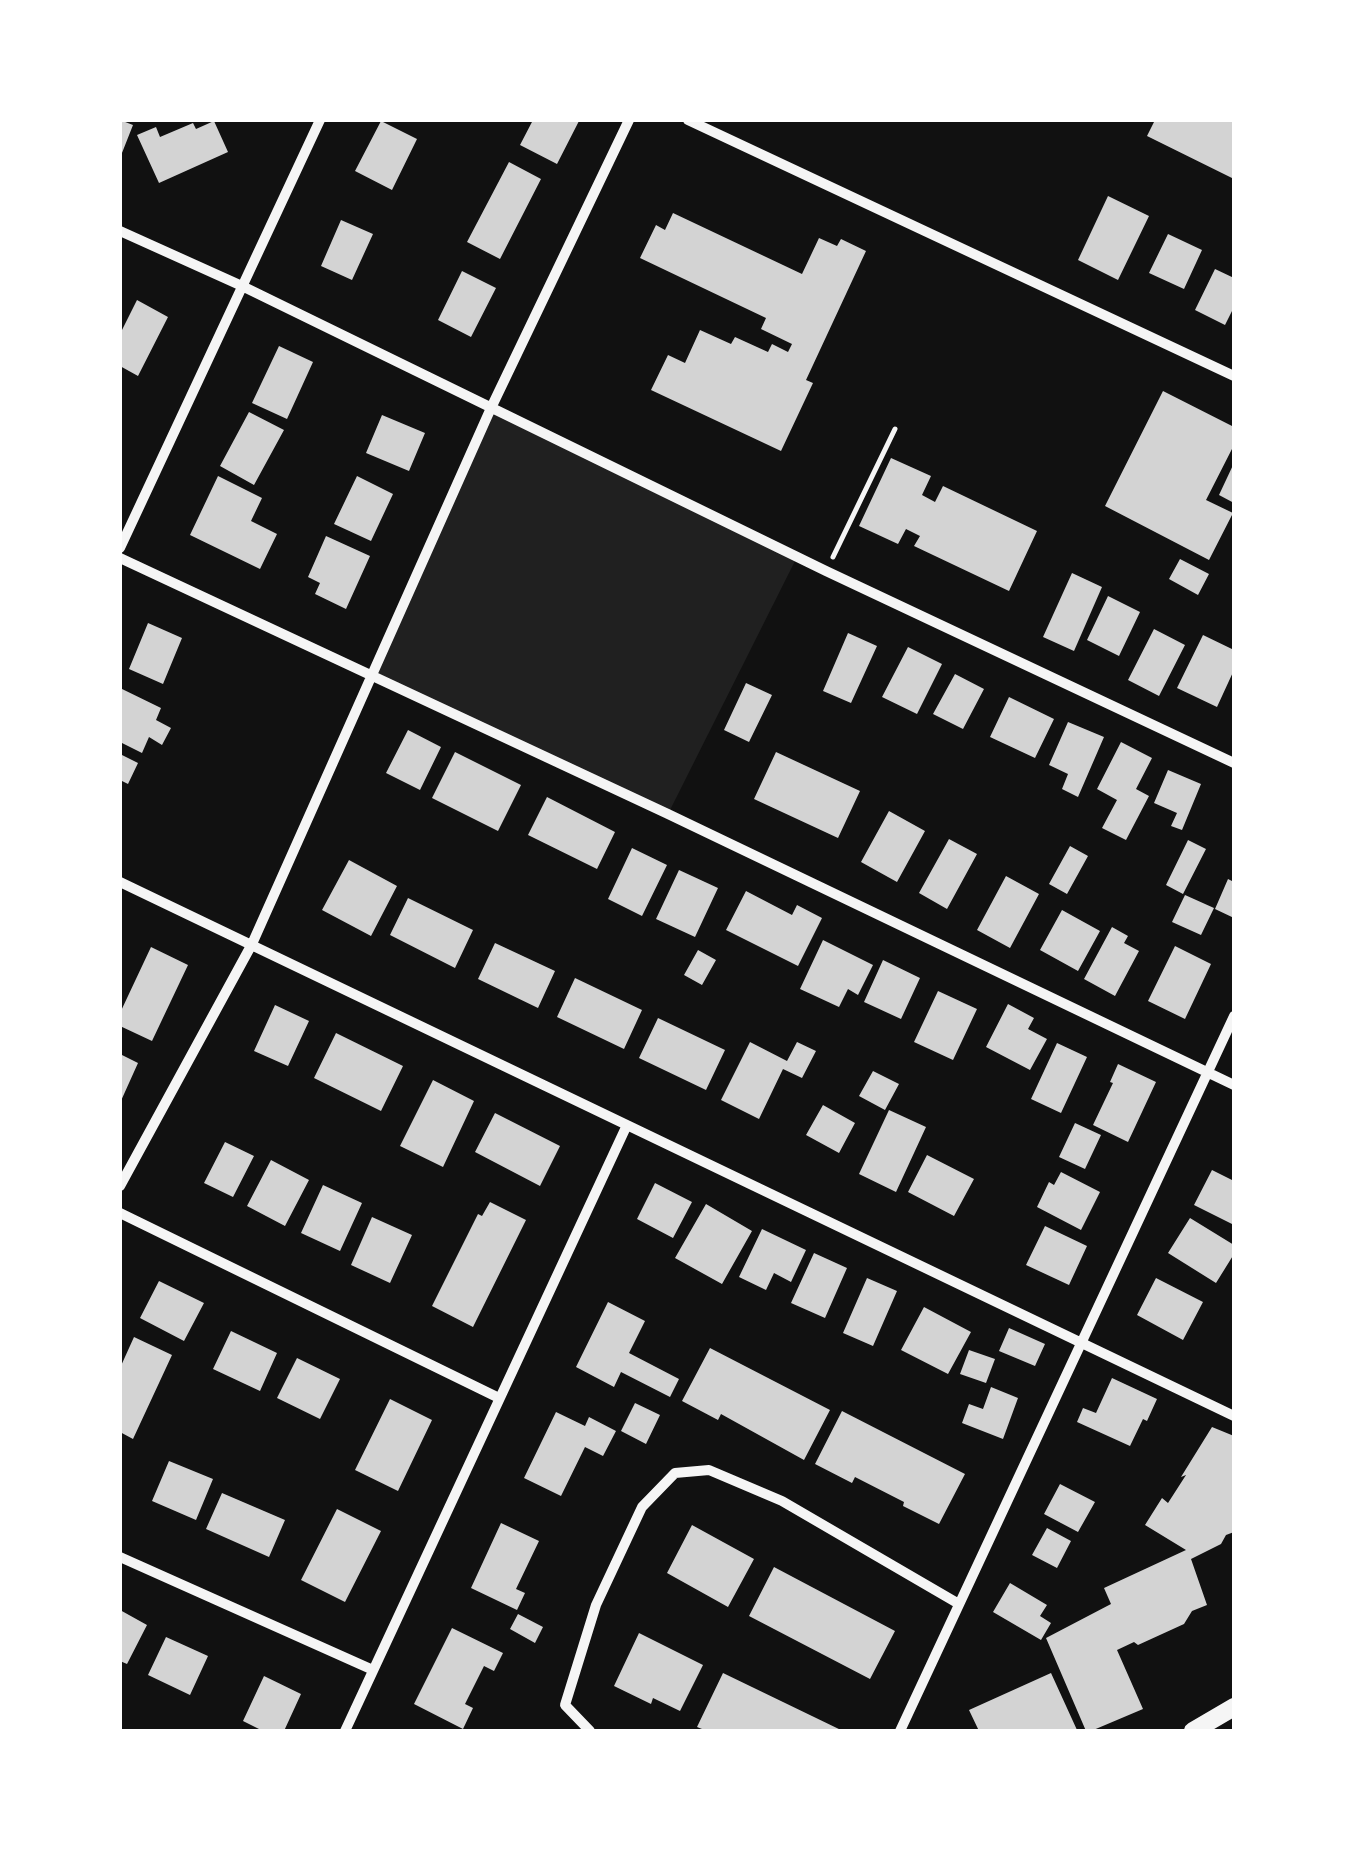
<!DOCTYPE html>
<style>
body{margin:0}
#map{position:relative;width:1354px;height:1851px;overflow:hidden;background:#111;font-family:"Source Sans 3",sans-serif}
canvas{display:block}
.frame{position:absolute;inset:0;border:122px solid #fff;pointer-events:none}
</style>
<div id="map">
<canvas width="1354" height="1851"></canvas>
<div class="frame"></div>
</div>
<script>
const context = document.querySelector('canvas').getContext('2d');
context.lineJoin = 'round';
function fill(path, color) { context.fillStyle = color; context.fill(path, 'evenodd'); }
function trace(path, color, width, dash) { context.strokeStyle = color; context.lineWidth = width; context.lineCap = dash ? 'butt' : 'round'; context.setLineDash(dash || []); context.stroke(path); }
const green = new Path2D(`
 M491,408L797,557L668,814L372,677Z`);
const building = new Path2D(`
 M120,120L133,125L120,158Z
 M533,120L579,121L557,164L520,145Z
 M1155,120H1230L1234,122V179L1147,136Z
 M214,121L228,152L159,183L137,135L156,127L160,137L193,123L196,129Z
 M381,121L417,139L392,190L355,171Z
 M509,162L541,179L500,259L467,242Z
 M1108,196L1149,216L1118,280L1078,260Z
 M673,213L802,274L819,238L837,246L841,239L866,251L806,380L813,383L781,451L651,390L668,355L685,363L700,330L731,344L735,337L768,352L772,344L788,352L792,344L761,329L766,318L640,258L656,225L665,230Z
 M341,220L373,234L352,280L321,266Z
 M1168,234L1202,250L1184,289L1149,273Z
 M1215,269L1234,278V307L1225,325L1195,310Z
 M462,271L496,288L471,337L438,320Z
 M137,300L168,317L138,376L120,366V334Z
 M279,346L313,362L287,419L252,403Z
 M1163,391L1234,427V445L1206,500L1233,513L1209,560L1105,506Z
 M249,412L284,430L254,485L220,466Z
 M382,415L425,433L409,471L366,453Z
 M891,458L931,476L922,495L935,502L943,486L1037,531L1009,591L914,546L920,536L906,529L898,544L859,526Z
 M1234,463V503L1219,495Z
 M218,476L262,498L251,521L277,534L260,569L190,535Z
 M357,476L393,494L371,541L334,524Z
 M326,536L370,556L346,609L315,594L320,583L308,577Z
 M1180,559L1209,574L1198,595L1169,579Z
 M1072,573L1102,587L1074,651L1043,637Z
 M1108,596L1140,612L1119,656L1087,640Z
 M148,623L182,638L163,684L129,669Z
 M1154,629L1185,645L1159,696L1128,680Z
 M848,633L877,646L851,703L823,691Z
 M1203,635L1234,650V670L1217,707L1177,688Z
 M908,647L942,664L917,714L882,697Z
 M955,674L984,689L963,729L933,714Z
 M746,683L772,695L749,742L724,730Z
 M120,688L161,708L156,720L171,728L162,745L149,737L142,753L120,742Z
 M1009,697L1054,719L1035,758L990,737Z
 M1068,722L1104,737L1078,797L1062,789L1068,774L1049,765Z
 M408,730L441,747L420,790L386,773Z
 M1121,742L1152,758L1136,789L1149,796L1126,840L1102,828L1117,800L1097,789Z
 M455,752L521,785L498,831L432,798Z
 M776,752L860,791L838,838L754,799Z
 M120,754L138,763L128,784L120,780Z
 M1168,770L1201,784L1182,830L1171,826L1177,813L1154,803Z
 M547,797L615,832L597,869L528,835Z
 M889,811L925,831L897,882L861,862Z
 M949,839L977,854L947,909L919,893Z
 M1188,840L1206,849L1183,894L1166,885Z
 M1070,846L1088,856L1067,894L1049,884Z
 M632,848L667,865L642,916L608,899Z
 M349,860L397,886L371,936L322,910Z
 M679,870L718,888L695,937L656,919Z
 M1006,876L1039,894L1010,948L977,930Z
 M1228,879L1234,882V918L1215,909Z
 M746,891L792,915L797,905L822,918L798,966L726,930Z
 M1185,895L1214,908L1201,935L1172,922Z
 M408,898L473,930L455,968L390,935Z
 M1062,910L1100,931L1078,971L1040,950Z
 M1112,927L1128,936L1124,943L1139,951L1115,996L1084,979Z
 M823,940L873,965L858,995L848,989L839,1007L800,989Z
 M495,943L555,971L538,1008L478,979Z
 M1175,946L1211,964L1185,1019L1148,1001Z
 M151,947L188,965L152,1041L120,1026V1013Z
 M698,950L716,960L702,985L684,975Z
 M883,960L920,978L901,1019L864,1002Z
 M575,978L642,1010L624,1049L557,1017Z
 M938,991L977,1009L953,1060L914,1042Z
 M1008,1004L1034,1018L1028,1029L1047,1039L1030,1070L986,1047Z
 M275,1005L309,1021L288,1066L254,1051Z
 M658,1018L725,1050L706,1090L639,1058Z
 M336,1033L403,1066L381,1111L314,1078Z
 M750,1042L787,1061L797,1042L816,1051L802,1078L783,1069L759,1119L721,1100Z
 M1057,1043L1087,1057L1061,1113L1031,1099Z
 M120,1054L138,1063L120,1103Z
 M1118,1064L1156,1082L1128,1142L1093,1125L1113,1083L1110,1082Z
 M873,1071L899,1084L885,1110L859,1096Z
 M433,1080L474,1101L443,1167L400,1146Z
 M823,1105L855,1123L839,1153L806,1135Z
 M889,1110L926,1127L896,1192L859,1174Z
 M495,1113L560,1146L540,1186L475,1152Z
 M1075,1123L1101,1135L1085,1169L1059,1157Z
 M225,1142L254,1156L233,1197L204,1183Z
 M927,1155L974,1179L954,1216L908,1192Z
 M271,1160L309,1180L285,1226L247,1206Z
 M1212,1170L1234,1181V1225L1194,1205Z
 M1061,1172L1100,1192L1081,1230L1037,1207L1049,1182L1054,1185Z
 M655,1183L692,1202L673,1238L637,1219Z
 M323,1185L362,1203L340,1251L301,1233Z
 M490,1202L526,1220L473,1327L432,1306L478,1214L482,1216Z
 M706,1204L752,1231L722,1284L675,1258Z
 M372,1217L412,1235L390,1283L351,1265Z
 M1190,1218L1234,1245V1254L1216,1283L1168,1253Z
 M1045,1226L1087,1246L1069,1285L1026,1265Z
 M762,1229L806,1250L791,1282L774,1273L766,1290L739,1277Z
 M814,1253L847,1268L825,1318L791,1303Z
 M867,1278L897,1291L873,1346L843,1333Z
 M1156,1278L1203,1302L1183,1340L1137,1315Z
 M159,1281L204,1303L184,1341L140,1318Z
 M608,1302L645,1321L629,1353L679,1379L670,1397L621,1372L614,1387L576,1367Z
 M924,1307L971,1332L948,1374L901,1350Z
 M1009,1328L1045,1344L1035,1366L999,1351Z
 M231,1331L277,1353L260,1391L213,1369Z
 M134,1337L172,1355L133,1439L120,1432V1368Z
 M710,1348L830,1410L804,1460L721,1414L718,1420L682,1401Z
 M969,1350L995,1359L986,1383L960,1374Z
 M297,1358L340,1379L320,1419L277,1398Z
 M1112,1378L1157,1399L1147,1421L1143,1419L1130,1446L1077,1422L1083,1408L1096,1413Z
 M991,1387L1018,1398L1003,1439L962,1423L969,1404L983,1409Z
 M390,1399L432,1420L398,1491L355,1470Z
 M635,1403L660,1415L646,1444L621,1431Z
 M842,1411L965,1474L939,1524L903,1506L904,1502L855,1477L852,1483L815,1464Z
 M556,1412L585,1426L589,1417L616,1431L603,1456L585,1447L561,1496L524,1478Z
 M1212,1427L1234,1436V1532L1226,1535L1221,1544L1191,1559L1207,1605L1192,1611L1184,1624L1138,1645L1134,1642L1117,1650L1143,1709L1091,1731H1086L1046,1638L1111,1604L1104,1588L1186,1550L1145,1525L1162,1498L1168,1503L1186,1475L1181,1477Z
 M169,1461L213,1479L196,1520L152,1501Z
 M1060,1484L1095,1502L1078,1532L1044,1514Z
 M222,1493L285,1520L269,1557L206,1529Z
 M337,1509L381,1531L345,1602L301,1580Z
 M501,1523L539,1541L516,1589L525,1593L517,1610L471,1588Z
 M692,1525L754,1559L728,1607L667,1573Z
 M1047,1528L1071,1541L1057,1568L1032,1555Z
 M774,1567L895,1631L870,1679L749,1616Z
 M1010,1583L1047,1605L1040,1616L1051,1623L1041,1640L993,1612Z
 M120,1610L147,1625L127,1664L120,1661Z
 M518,1614L543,1627L535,1643L510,1629Z
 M452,1628L503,1653L494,1671L484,1666L465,1704L473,1708L463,1729L414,1704Z
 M639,1633L703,1665L680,1711L653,1698L651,1704L614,1686Z
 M166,1637L208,1656L190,1695L148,1675Z
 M723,1673L843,1731H707L697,1727Z
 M1051,1673L1077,1730L979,1731L969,1710Z
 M264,1676L301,1694L284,1731H263L243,1721Z`);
const path = new Path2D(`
 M833,557L895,429`);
const minor = new Path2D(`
 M688,120L1234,376
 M120,231L242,286L826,571L1234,763
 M120,548L320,120
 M120,558L668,814L1234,1085
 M120,882L1234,1416
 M120,1186L252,944L491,408L629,120
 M120,1213L499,1398
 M120,1557L373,1670
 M345,1731L627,1125
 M590,1731L565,1705L596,1605L642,1507L675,1473L709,1470L782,1501L959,1604
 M900,1731L1234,1016`);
const tertiary = new Path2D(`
 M1193,1731L1234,1707`);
fill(green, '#202020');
fill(building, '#d3d3d3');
trace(path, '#f5f5f5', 5);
trace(minor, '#f5f5f5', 10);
trace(tertiary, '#f5f5f5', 18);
</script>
